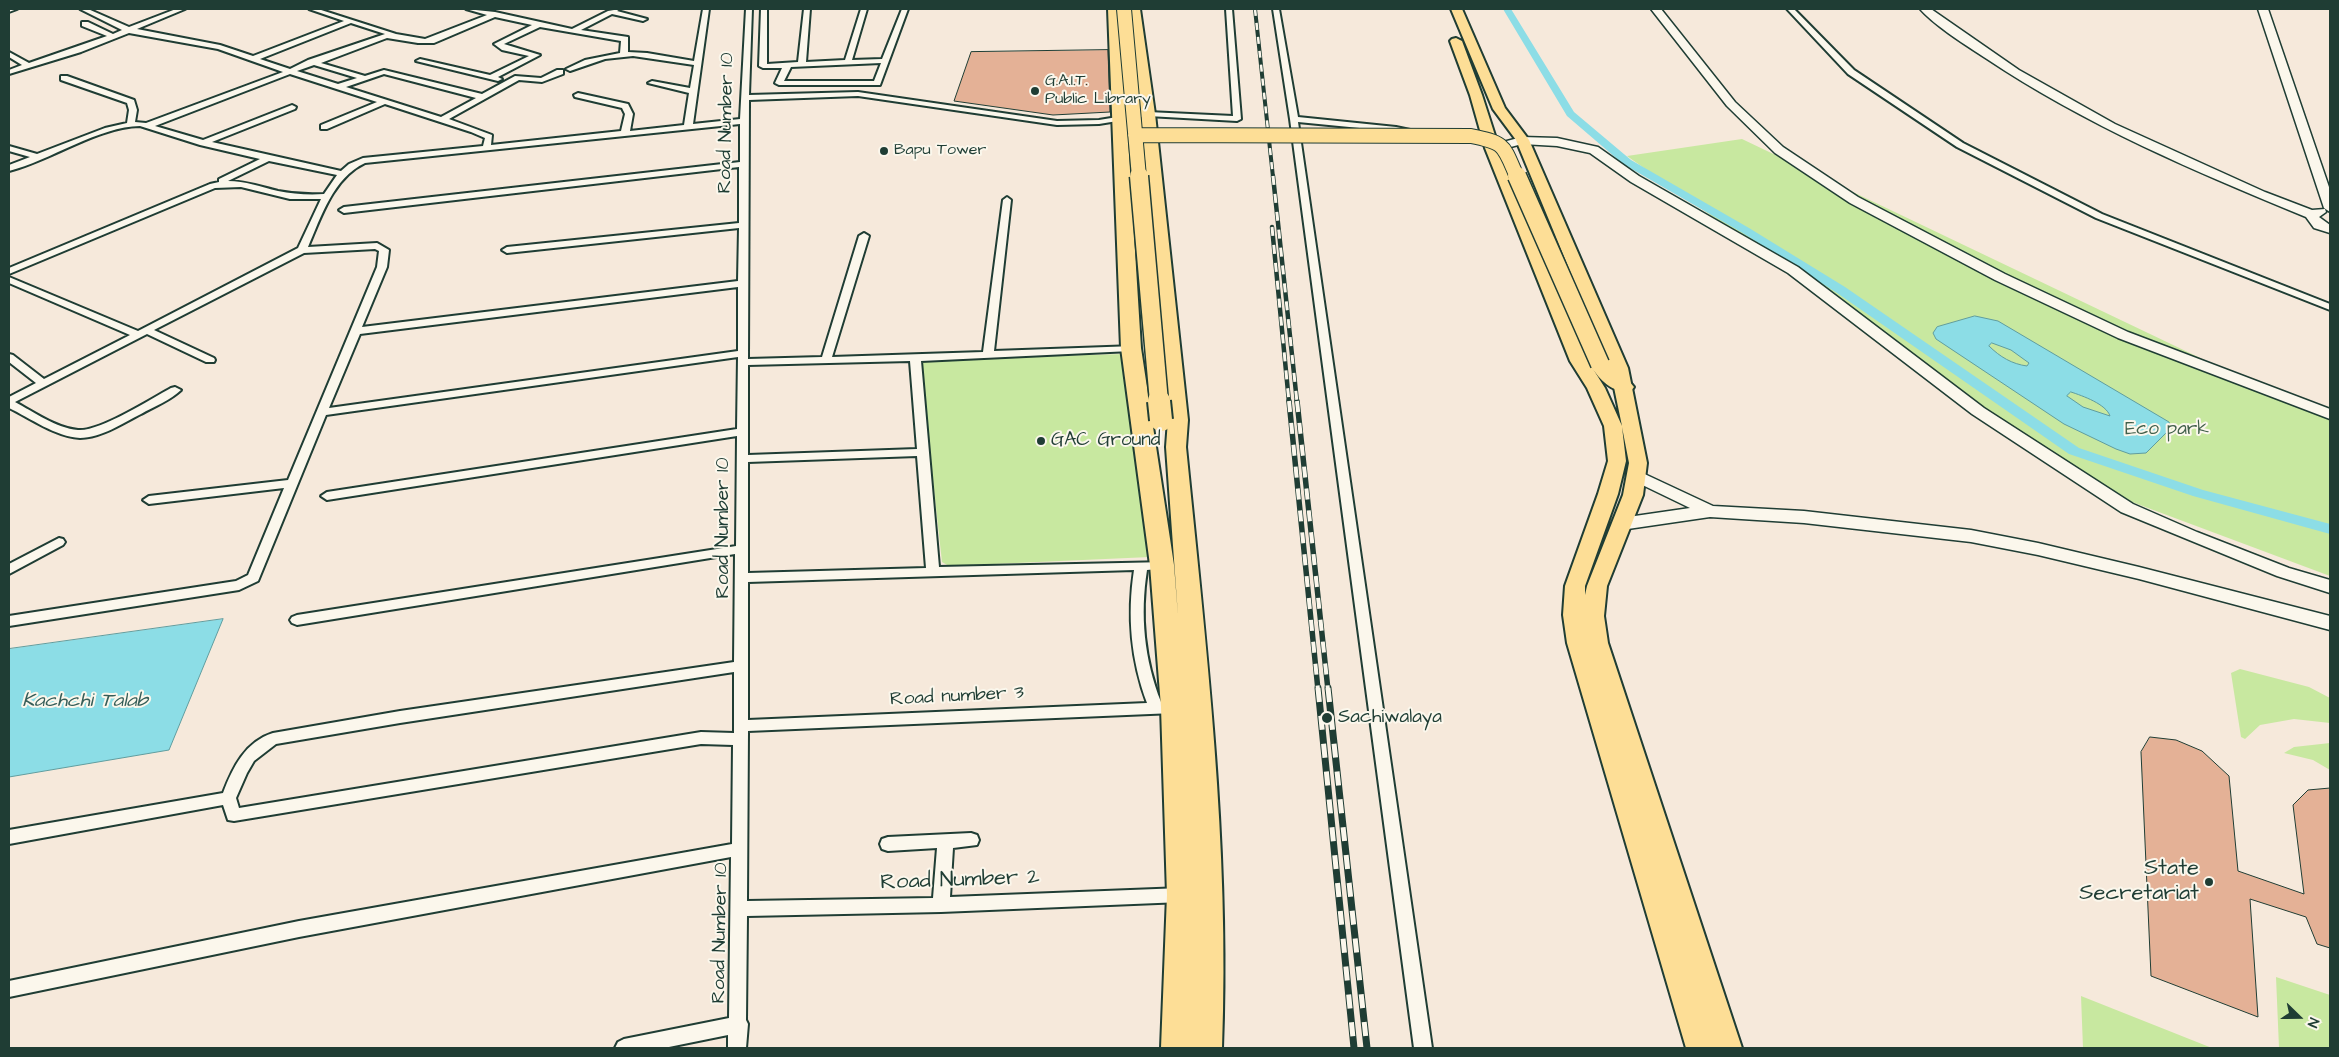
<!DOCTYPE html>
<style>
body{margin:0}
#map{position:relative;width:2339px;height:1057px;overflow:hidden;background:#f6e9db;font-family:"Architects Daughter",sans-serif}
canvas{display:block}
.frame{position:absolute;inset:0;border:10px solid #1f3d34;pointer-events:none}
.north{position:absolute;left:2274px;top:992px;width:50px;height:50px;-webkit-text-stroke:4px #fbf7ec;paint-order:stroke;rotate:112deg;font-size:14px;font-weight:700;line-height:20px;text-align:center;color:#1f3d34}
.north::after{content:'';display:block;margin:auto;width:18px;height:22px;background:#1f3d34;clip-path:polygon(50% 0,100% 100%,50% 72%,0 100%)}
</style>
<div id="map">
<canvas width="2339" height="1057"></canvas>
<div class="frame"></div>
<div class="north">N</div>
</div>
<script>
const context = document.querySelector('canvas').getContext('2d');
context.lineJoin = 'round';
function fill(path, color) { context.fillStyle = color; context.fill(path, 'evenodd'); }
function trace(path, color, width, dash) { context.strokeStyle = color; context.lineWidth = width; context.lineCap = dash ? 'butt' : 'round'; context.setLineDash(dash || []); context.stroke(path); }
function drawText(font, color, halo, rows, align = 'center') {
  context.font = font + ' "Architects Daughter",sans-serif'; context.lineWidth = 4; context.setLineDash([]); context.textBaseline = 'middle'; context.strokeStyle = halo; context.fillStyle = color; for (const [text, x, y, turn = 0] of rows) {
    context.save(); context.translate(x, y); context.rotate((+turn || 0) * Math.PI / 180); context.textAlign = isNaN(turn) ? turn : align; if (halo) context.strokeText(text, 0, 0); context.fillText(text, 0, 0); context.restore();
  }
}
const green = new Path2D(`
 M1742,139L2330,420V576L2132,502L1981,407L1627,156Z
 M1125,354L1150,557L949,566L942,562L920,363L929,359Z
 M2240,669L2309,687L2330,698V723L2294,719L2260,725L2245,739L2241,737L2231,673Z
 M2330,743V770L2313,760L2284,753L2294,747Z
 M2276,977L2330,995V1048H2279Z
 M2081,996L2212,1048H2083Z`);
const water = new Path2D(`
 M1975,316L1998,321L2169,422L2171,428L2146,453L2130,454L2116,449L2064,424L1936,339L1933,333L1937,327ZM1992,343L2011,350L2029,363L2027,366C2012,364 2000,357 1989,346ZM2071,392C2083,396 2106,404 2110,416L2083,407L2067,396Z
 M223,619L169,750L9,777V649Z`);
const canal = new Path2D(`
 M1503,9H1511L1574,112L1631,160L1749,228L1845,287L2079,448L2203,490L2330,524V534L2193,496L2069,454L1837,293L1741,232L1623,164L1567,116Z`);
const building = new Path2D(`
 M1108,50L1110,112L1053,115L954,101L971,52Z
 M2150,737L2176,740L2202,751L2229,776L2238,871L2304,894L2293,805L2308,790L2330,788V948L2317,944L2306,917L2250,899L2258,1017L2151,976L2141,752Z`);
const street = new Path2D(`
 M9,9H17L9,12Z
 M80,9H88L129,27L176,9H185L137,29L220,45L253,56L344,21L309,9H318L396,34L425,39L487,15L466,9L495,12L572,29L608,11L620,9L617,11L647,19L643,21L612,14L581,30L628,37V52L647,53L694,61L703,9H709L693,124L740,119L746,9H752L749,95L858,92L1057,121L1099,120L1148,112L1233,116L1226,9H1232L1241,119L1237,121L1148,116L1099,124L1057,125L858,96L749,100L748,359L822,357L859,236L864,233L869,236L832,357L983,352L1003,200L1007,197L1011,200L994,351L1135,346L1136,348L1131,351L921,361L939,567L1167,562L1168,565L1167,568L1147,570C1140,615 1144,659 1161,702L1179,703L1181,707L1179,711L1174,713L748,731L747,901L933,898L937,848L888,851L882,849L880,844L882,839L888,837L971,833L977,835L979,840L977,845L953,848L950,897L1182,888L1188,890L1190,895L1188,900L1182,902L941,912L747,916L746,1020L748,1024L746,1048H728V1035L664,1048H615L618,1042L624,1039L729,1018L731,857L299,937L9,997V981L299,921L732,844L733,745L701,744L234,821L228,820L223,805L9,844V830L223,793C233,767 245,742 273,733L400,711L734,662L735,554L297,625L292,623L290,620L292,617L297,615L736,546L737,436L327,500L321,496L327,492L737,429L738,357L326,415L258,581L239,590L9,626V616L236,581L248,575L284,488L149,504L143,500L149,496L288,480L377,267L379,251L375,249L304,253L154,330L214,358L215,360L214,362H206L147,334L15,402C34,412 56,428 78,430C99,432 151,399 171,388L175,387L181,390C171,400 153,407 141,414C123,423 101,438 80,438C56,437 30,418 9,408V397L36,383L9,362V354L13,355L44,379L130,335L9,283V277L138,331L298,248L321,199H290L241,187L215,188L9,274V268L210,184L219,182V179L260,159L200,145L140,126C100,126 49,161 9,171V165L30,157L9,151V146L37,154L105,128L127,123L129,110L127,103L61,80V76H67L134,100L137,110L135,122L146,123L283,72L218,49L129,33L81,52L9,74V70L22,65L9,57V52L29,63L107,36L82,26V22H88L113,34L122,30ZM495,17L532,25L494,44L502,50L529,56L490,75L420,59L416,61L498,81L502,79L498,77L540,55L504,44L540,27L621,41L620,53L585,60L566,69L570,71L605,59L633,56L694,65L690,88L652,81L648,83L689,93L684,125L630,131L633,114L628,104L578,93L574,95L575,97L622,108L625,114L621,131L491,145L492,135L449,119L519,80L542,82L563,74V70H557L541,78L515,76L482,94L384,70L365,76L321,63L387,38L418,43H434ZM351,23L385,34L308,60L290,69L260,59ZM314,65L357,78L338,84L297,71ZM290,74L377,102L321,125V129H327L385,104L471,132L485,138L483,146L363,158L349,164L341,171L212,142L295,109L296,107L292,105L203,140L155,126ZM384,74L476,98L441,117L346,87ZM740,124V162L344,207L339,210L344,213L739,167V223L507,247L502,250L507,253L739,228L738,281L362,327L387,267L389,250L377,243L308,247C321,217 333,178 365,163ZM269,161L337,175L324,194C308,195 293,194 278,191C261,187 245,181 228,181ZM738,287V351L329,408L360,334ZM910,361L917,449L748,455V365ZM917,456L926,568L748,573V462ZM1134,570C1127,616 1131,660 1147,703L748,720V582ZM734,672V733L701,732L239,808L236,798L247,773L254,761L276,744L400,723Z
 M761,9H767V64L798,62L804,9H810L806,62L845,60L861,9H867L852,60L882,59L902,9H908L880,85H779L775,83L782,68H763L759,66ZM881,63L874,81H784L791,67Z
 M1273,9H1279L1298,117L1396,127L1415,131L1411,133L1298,122L1432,1048H1414L1290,119Z
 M1787,9H1794L1854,70L1963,143L2102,214L2330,304V310L2096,218L1957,147L1848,74Z
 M59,538L63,539L65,542L63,545L9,574V564Z`);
const secondary = new Path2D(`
 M1651,9H1661L1735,102L1783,147L1858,197L2005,274L2128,332L2330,409V419L2118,338L1995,280L1850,203L1775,153L1727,106Z
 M1920,9H1931L2019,70L2115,124L2265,192L2312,210L2325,209L2326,212L2319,217L2330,225V233L2314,228L2306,217C2196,172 2086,125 1987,59C1967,46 1935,26 1920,9Z
 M2258,9H2268L2330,190V212L2324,208Z
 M1522,137L1557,138L1598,147L1639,176L1798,267L1984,408L2133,504L2197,532L2289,568L2330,580V593L2277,576L2121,512L1972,414L1788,273L1631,182L1590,153L1557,146L1522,144L1492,152L1486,148L1488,146Z
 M1636,470L1713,506L1804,511L1971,530L2038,543L2139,567L2330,616V630L2139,579L2038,555L1971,542L1804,523L1710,517L1621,530L1615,528L1612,524L1615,520L1621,518L1690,508L1630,479L1628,475L1630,471Z`);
const primary = new Path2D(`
 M1451,9H1462L1505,108L1529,140L1628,368L1647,463L1643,495L1607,586L1604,616L1608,643L1742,1048H1686L1567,643L1563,615L1565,586L1598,494L1608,461L1604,426L1587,388L1570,361L1485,148L1470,95L1450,41L1452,39L1456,38L1462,41L1482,95L1499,148L1588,361L1605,388L1622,426L1610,368L1516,140L1493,109ZM1622,427L1629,463L1623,495L1587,586L1585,595V586L1618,494L1626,461Z`);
const highway = new Path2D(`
 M1108,9H1120L1141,348L1174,565L1178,616L1166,447L1168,420L1141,114L1128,9H1140L1155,114L1188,420L1186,447C1206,647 1230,847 1222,1048H1161L1167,895L1161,707L1150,565L1121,348Z
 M1600,358L1607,360C1614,371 1626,376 1634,387L1631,391C1614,395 1597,378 1590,364L1593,360Z`);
const railFar3 = new Path2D(`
 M1255,9L1273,177`);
const railFar2 = new Path2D(`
 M1273,176L1297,402
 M1272,227L1289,402`);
const railFar1 = new Path2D(`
 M1289,401L1318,690
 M1297,401L1328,690`);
const rail = new Path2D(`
 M1318,688L1354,1048
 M1328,688L1367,1048`);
const highwayBridgeFar2 = new Path2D(`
 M1124,9L1139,177
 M1135,135L1471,136C1506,143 1503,145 1517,177`);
const highwayBridgeFar1 = new Path2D(`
 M1139,176L1159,402
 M1517,176L1600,364`);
const highwayBridge = new Path2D(`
 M1159,401L1161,420`);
const markers = [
 [1035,91,5,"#1f3d34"],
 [884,151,5,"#1f3d34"],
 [1041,441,5,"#1f3d34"],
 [1327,718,6,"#1f3d34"],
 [2209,882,5,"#1f3d34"]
];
const farPoinames = [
 ["G.A.I.T.",1045,82],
 ["Public Library",1045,100],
 ["Bapu Tower",894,151]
];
const streetNames = [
 ["Road Number 10",727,123,-89],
 ["Road Number 10",724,528,-90],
 ["Road number 3",957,697,-3],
 ["Road Number 10",721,933,-89]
];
const parkNames = [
 ["Eco park",2167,430]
];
const poiNames = [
 ["GAC Ground",1051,441],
 ["Sachiwalaya",1338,718]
];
const waterNames = [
 ["Kachchi Talab",85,702]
];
const nearPoinames = [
 ["State",2199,869],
 ["Secretariat",2199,894]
];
const nearStreetnames = [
 ["Road Number 2",960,881,-2]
];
fill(green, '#c8e8a0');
fill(water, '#8cdde6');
trace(water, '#609d9f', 1);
fill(canal, '#8cdde6');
fill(building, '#e4b196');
trace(building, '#1f3d34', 1);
trace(street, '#1f3d34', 4);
trace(secondary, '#1f3d34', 3);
trace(primary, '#1f3d34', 4);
trace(highway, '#1f3d34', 4);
fill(street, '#fbf7ec');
fill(secondary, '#fbf7ec');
fill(primary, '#fdde96');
fill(highway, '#fdde96');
trace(railFar3, '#1f3d34', 4);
trace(railFar2, '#1f3d34', 4.5);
trace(railFar1, '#1f3d34', 5.5);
trace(rail, '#1f3d34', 7);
trace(railFar3, '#fbf7ec', 2.5, [7]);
trace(railFar2, '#fbf7ec', 3, [9]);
trace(railFar1, '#fbf7ec', 4, [11]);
trace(rail, '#fbf7ec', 5, [14]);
trace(highwayBridgeFar2, '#1f3d34', 16, []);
trace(highwayBridgeFar1, '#1f3d34', 21, []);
trace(highwayBridge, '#1f3d34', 26, []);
trace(highwayBridgeFar2, '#fdde96', 14);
trace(highwayBridgeFar1, '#fdde96', 18);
trace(highwayBridge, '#fdde96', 22);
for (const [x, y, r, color] of markers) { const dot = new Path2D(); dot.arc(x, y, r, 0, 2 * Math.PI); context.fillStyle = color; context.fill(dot); trace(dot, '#fbf7ec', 2); }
drawText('16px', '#1f3d34', '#fbf7ec', farPoinames, 'left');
drawText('19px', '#1f3d34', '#fbf7ec', streetNames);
drawText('19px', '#415f4a', '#fbf7ec', parkNames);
drawText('19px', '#1f3d34', '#fbf7ec', poiNames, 'left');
drawText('italic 20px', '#355d58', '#fbf7ec', waterNames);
drawText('22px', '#1f3d34', '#fbf7ec', nearPoinames, 'right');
drawText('22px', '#1f3d34', '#fbf7ec', nearStreetnames);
</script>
